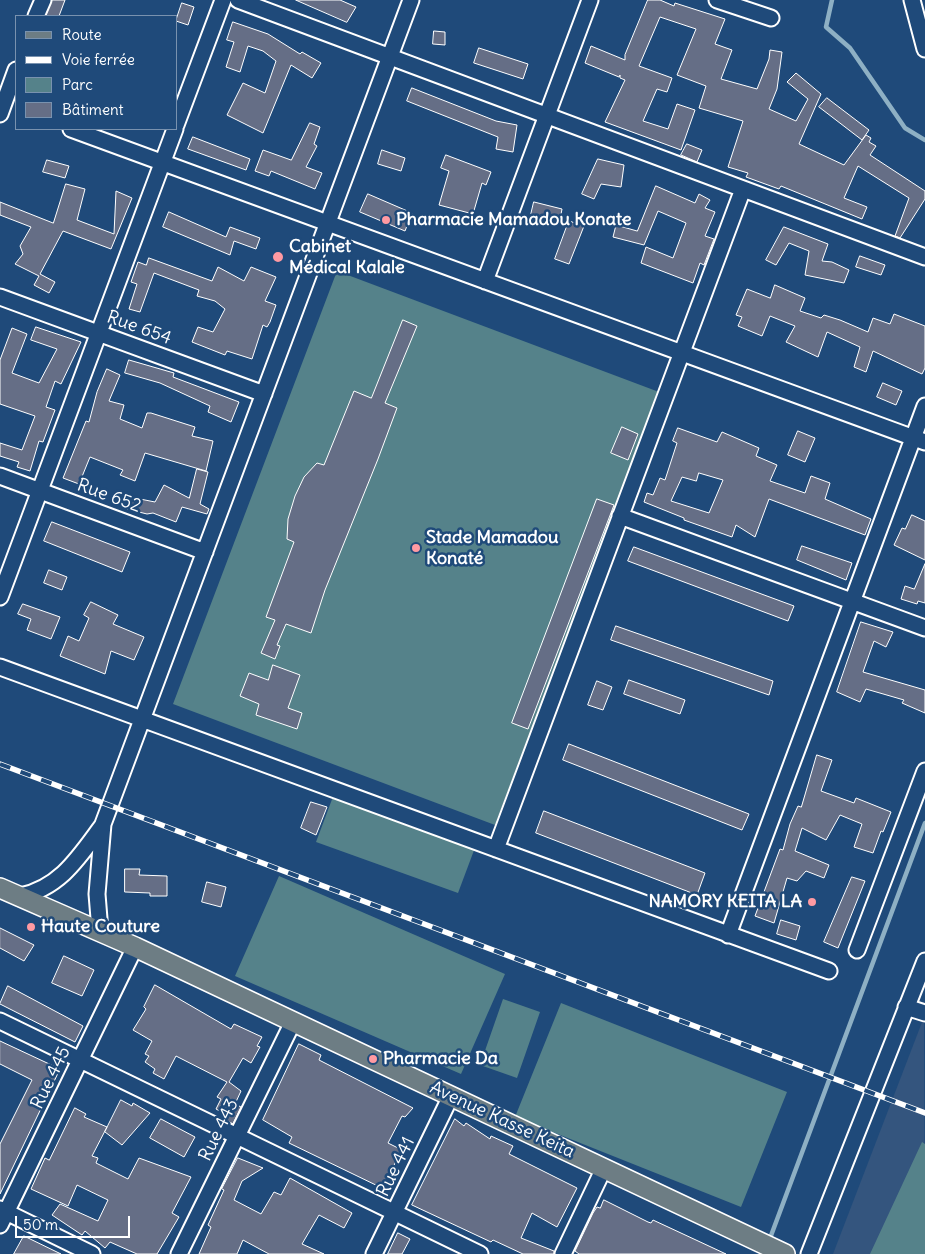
<!DOCTYPE html>
<meta charset="utf-8">
<style>
body{margin:0}
#map{position:relative;width:925px;height:1254px;overflow:hidden;background:#1f4a7a;font-family:Delius,sans-serif}
canvas{display:block}
.legend{position:absolute;left:15px;top:15px;width:162px;height:115px;box-sizing:border-box;background:#1f4a7a;border:1px solid #7992af;margin:0;padding:6px 9px;list-style:none;font-size:15px;color:#fff}
.legend li{display:flex;align-items:center;gap:10px;height:25px}
.legend b{width:25px;border:1px solid #7992af}
.scale{position:absolute;left:15px;top:1216px;width:115px;height:22px;box-sizing:border-box;border:2px solid #fff;border-top:0;padding-left:6px;font-size:15px;line-height:18px;white-space:nowrap;color:#fff;-webkit-text-stroke:4px #1f4a7a;paint-order:stroke}
</style>
<div id="map">
<canvas width="925" height="1254"></canvas>
<ul class="legend">
<li><b style="height:6px;background:#6d7d84"></b>Route</li>
<li><b style="height:6px;background:#fff"></b>Voie ferrée</li>
<li><b style="height:14px;background:#55828a"></b>Parc</li>
<li><b style="height:14px;background:#656e86"></b>Bâtiment</li>
</ul>
<div class="scale">50 m</div>
</div>
<script>
const context = document.querySelector('canvas').getContext('2d');
context.lineJoin = 'round';
function fill(path, color) { context.fillStyle = color; context.fill(path, 'evenodd'); }
function trace(path, color, width, dash) { context.strokeStyle = color; context.lineWidth = width; context.lineCap = dash ? 'butt' : 'round'; context.setLineDash(dash || []); context.stroke(path); }
function drawText(font, color, halo, rows, align = 'center') {
  context.font = font + ' Delius,sans-serif'; context.lineWidth = 5; context.setLineDash([]); context.textBaseline = 'middle'; context.strokeStyle = halo; context.fillStyle = color; for (const [text, x, y, turn = 0] of rows) {
    context.save(); context.translate(x, y); context.rotate((+turn || 0) * Math.PI / 180); context.textAlign = isNaN(turn) ? turn : align; if (halo) context.strokeText(text, 0, 0); context.fillText(text, 0, 0); context.restore();
  }
}
const built = new Path2D(`
 M924,1017L925,1254H833Z`);
const green = new Path2D(`
 M337,271L659,392L495,825L173,704Z
 M334,794L476,845L458,893L316,842Z
 M279,876L505,974L461,1074L235,976Z
 M503,999L540,1012L517,1078L480,1065Z
 M561,1003L787,1092L741,1207L515,1117Z
 M922,1142L925,1144V1254H870Z`);
const stream = new Path2D(`
 M832,0L826,27L850,48L905,128L925,140
 M769,1241L925,823`);
const building = new Path2D(`
 M52,0H65L59,16H46Z
 M296,0H340L356,7L347,22Z
 M648,0H660L674,6L675,3L725,19L715,44L732,50L721,79L757,89L769,59L770,50L782,52L777,89L769,109L796,121L808,99L787,82L796,73L821,94L799,144L844,165L866,135L871,138L869,142L876,146L870,155L925,191V199L900,238L895,236L909,198L858,166L844,198L867,207L862,219L781,186L779,189L746,177L748,173L728,167L743,121L699,108L706,86L677,75L696,29L660,17L639,66L672,78L667,92L657,89L643,121L668,129L677,104L695,110L681,150L605,122L625,80L620,78V75L619,77L585,63L591,46L625,60V55Z
 M182,3L194,7L188,25L176,21Z
 M233,22L268,34L300,54L302,52L321,63L312,78L291,65L263,133L227,115L243,83L265,93L276,61L263,51L248,46L240,72L226,67L234,42L227,40Z
 M434,31L445,32V45L433,44Z
 M479,48L528,64L523,79L474,63Z
 M412,88L496,121L517,125L513,152L496,149L498,137L407,101Z
 M827,98L869,130L862,140L819,107Z
 M310,123L320,127L314,144L317,146L306,167L322,173L315,189L271,171L269,176L255,171L263,150L291,160Z
 M193,137L250,159L246,170L188,149Z
 M687,144L702,150L697,162L681,155Z
 M382,150L405,158L401,171L378,164Z
 M446,155L491,172L486,185L482,183L473,214L439,205L449,171L441,168Z
 M598,159L624,165L621,187L601,184L594,199L582,194Z
 M47,160L69,166L65,178L43,172Z
 M66,184L85,189L77,220L114,234L116,191L132,198L111,249L63,231L40,274L55,282L49,293L34,285L39,276L15,264L23,254L20,246L31,227L0,215V202L53,223Z
 M656,186L695,203L699,194L710,200L705,208L715,212L705,236L714,239L704,265L700,263L693,283L641,263L646,247L673,258L686,223L658,211L644,245L613,237L616,225L637,231Z
 M368,194L412,213L405,231L360,212Z
 M534,202L562,209L559,225L530,219Z
 M169,212L226,237L230,227L260,238L256,249L234,241L230,255L163,227Z
 M569,221L584,226L569,264L555,259Z
 M784,227L828,244L822,261L832,262L849,270L844,283L805,275L809,251L789,243L776,265L766,260Z
 M860,256L885,265L881,275L856,267Z
 M149,258L212,281L218,267L244,281L251,267L276,277L265,301L276,305L270,322L267,327L263,325L252,359L227,351L225,355L192,342L198,327L213,332L225,309L215,301L197,296L199,290L154,273L140,312L129,309L137,284L131,282L138,262L146,265Z
 M775,285L805,298L800,311L821,318L824,315L840,320L868,332L873,318L890,324L894,314L925,326V368L922,374L873,351L866,372L854,367L860,347L827,332L818,357L786,342L795,326L770,316L762,336L738,326L742,317L736,315L747,289L770,298Z
 M403,320L417,326L385,403L397,408L378,459L325,590L311,633L286,624L277,645L280,646L275,659L261,653L275,620L266,617L294,542L287,539L288,519L295,496L304,477L317,463L324,465L354,391L371,398Z
 M36,327L81,342L61,384L55,381L46,407L55,410L43,442L39,441L30,471L17,467L19,462L0,456V443L22,450L35,416L0,404V360L12,328L27,334L12,373L39,383L57,349L31,340Z
 M129,360L174,373L173,377L239,402L231,422L208,412L210,406L160,383L125,373Z
 M107,369L120,375L109,401L124,405L120,419L142,428L147,413H151L195,427L192,436L213,441L206,471L145,453L135,481L120,475L123,470L90,457L79,484L63,478L86,421L89,422L97,392Z
 M883,383L902,391L896,405L877,397Z
 M622,427L638,434L628,460L611,453Z
 M678,428L717,442L722,432L759,448L756,456L777,465L770,481L805,493L811,476L830,483L825,499L871,519L865,535L769,499L755,537L736,525L732,537L684,520V518L644,502L647,493L653,495L660,478L665,480L677,443L673,441ZM699,473L723,480L709,513L671,501L682,477L696,481Z
 M798,431L815,438L805,462L788,455Z
 M197,469L208,472L200,504L209,509L207,514L182,507L176,522L153,513L147,514L127,509L130,497L155,502L164,485L189,498Z
 M597,499L614,505L528,729L512,723Z
 M912,515L925,521V560L894,545L902,528L905,529Z
 M52,522L130,552L122,572L44,541Z
 M802,546L852,563L846,580L797,560Z
 M634,547L794,606L788,621L628,561Z
 M925,564V603L918,601L917,604L901,599L905,586L914,589Z
 M49,570L67,577L62,590L44,583Z
 M91,602L118,615L113,624L144,637L134,660L111,651L105,674L60,656L68,636L79,641L89,618L84,615Z
 M23,604L60,617L51,639L27,630L31,619L18,614Z
 M861,622L893,632L886,647L874,641L863,672L925,690V713L902,703L904,700L866,689L860,702L837,692Z
 M616,626L773,681L769,695L611,640Z
 M273,665L300,675L288,708L302,713L297,729L256,715L259,704L240,696L249,673L268,680Z
 M629,680L685,700L680,714L624,694Z
 M597,681L612,687L603,710L588,705Z
 M569,744L749,814L742,830L563,760Z
 M817,755L832,760L821,791L854,803L856,798L891,812L883,832L881,831L873,853L854,847L862,824L840,815L826,840L802,828L795,851L829,865L824,878L806,871L797,881L787,878L774,923L755,916L780,849L783,850L790,824L798,806L801,807Z
 M311,802L327,807L316,835L301,828Z
 M544,811L705,873L697,895L536,833Z
 M125,869H140L139,875L167,876V896H150V893L125,892Z
 M852,877L865,881L838,948L824,942Z
 M207,882L226,887L221,907L202,902Z
 M781,920L800,926L796,940L777,934Z
 M0,928L34,945L24,961L0,948Z
 M64,956L94,970L82,996L52,983Z
 M155,985L231,1029L234,1024L262,1037L257,1046L260,1047L251,1063L243,1058L229,1082L241,1091L235,1104L241,1107L233,1124L224,1119L227,1115L216,1109L221,1099L217,1097L227,1082L176,1056L164,1079L153,1073L155,1069L145,1062L149,1056L145,1054L152,1041L133,1030L146,1009L144,1007Z
 M8,986L83,1026L75,1042L0,1004Z
 M0,1041L60,1069L0,1194V1144L32,1080L0,1064Z
 M299,1044L321,1055L319,1060L413,1108L405,1117L402,1116L388,1143L402,1150L382,1188L289,1143L292,1137L263,1120Z
 M121,1100L132,1106L133,1103L150,1113L122,1145L105,1132Z
 M75,1108L86,1114L84,1117L107,1127L92,1156L98,1158L96,1163L128,1179L139,1158L191,1177L172,1213L179,1217L157,1254H137L110,1242L105,1248L85,1231L82,1235L52,1215L60,1204L98,1221L108,1200L77,1185L68,1206L31,1189L45,1158L49,1160Z
 M161,1119L195,1137L184,1157L150,1138Z
 M455,1119L464,1126L466,1123L490,1139L491,1136L513,1146L509,1154L577,1188L557,1227L532,1213L521,1238L554,1251V1254H523L493,1240L491,1242L412,1205Z
 M238,1158L263,1168L242,1181L234,1200L261,1214L274,1192L281,1195L290,1178L352,1213L344,1228L319,1215L302,1244L324,1254H269L243,1240L237,1254H199L211,1227L208,1225L224,1190L222,1189Z
 M604,1200L648,1222L651,1223L653,1220L726,1254H579L575,1251L593,1213L597,1207L600,1208Z
 M398,1233L410,1239L402,1254H388Z
 M24,1236L61,1254H14Z`);
const minor = new Path2D(`
 M238,0L925,257
 M717,0L771,18
 M912,0L925,49
 M36,16L43,0
 M0,114L16,70
 M176,125L223,0
 M71,129L925,442
 M485,281L590,0
 M0,297L264,394
 M0,476L205,552
 M620,516L925,628
 M0,597L175,129
 M0,667L829,971
 M496,849L743,189
 M20,896C60,888 79,857 102,826
 M100,931L97,894L103,824L411,0
 M728,935L925,406
 M857,950L925,771
 M906,1007L925,1013
 M0,1021L480,1254
 M0,1209L92,1254
 M0,1225L135,947
 M179,1254L293,1022
 M374,1254L451,1096
 M563,1254L604,1168
 M809,1254L925,961`);
const major = new Path2D(`
 M0,888L135,947L785,1254`);
const rail = new Path2D(`
 M0,764L925,1113`);
const markers = [
 [386,220,5,"#ff9aa2"],
 [278,257,6,"#ff9aa2"],
 [416,548,5,"#ff9aa2"],
 [812,902,5,"#ff9aa2"],
 [31,927,5,"#ff9aa2"],
 [373,1059,5,"#ff9aa2"]
];
const poiNames = [
 ["Pharmacie Mamadou Konate",396,220],
 ["Cabinet",289,247],
 ["Médical Kalale",289,268],
 ["Stade Mamadou",426,538],
 ["Konaté",426,559],
 ["NAMORY KEITA LA",802,902,"right"],
 ["Haute Couture",41,927],
 ["Pharmacie Da",383,1059]
];
const streetNames = [
 ["Rue 654",139,328,20],
 ["Rue 652",109,496,20],
 ["Rue 445",51,1078,-64],
 ["Avenue Kasse Keita",502,1120,25],
 ["Rue 443",219,1130,-64],
 ["Rue 441",396,1167,-64]
];
fill(built, '#34557e');
fill(green, '#55828a');
trace(stream, '#8eb0c4', 4.5);
fill(building, '#656e86');
trace(building, '#fff', 1);
trace(minor, '#fff', 19);
trace(major, '#fff', 22);
trace(minor, '#1f4a7a', 15);
trace(major, '#6d7d84', 19);
trace(rail, '#fff', 5.5);
trace(rail, '#1f4a7a', 4, [11]);
for (const [x, y, r, color] of markers) { const dot = new Path2D(); dot.arc(x, y, r, 0, 2 * Math.PI); context.fillStyle = color; context.fill(dot); trace(dot, '#1f4a7a', 2); }
drawText('bold 18px', '#fff', '#1f4a7a', poiNames, 'left');
drawText('18px', '#fff', '#1f4a7a', streetNames);
</script>
